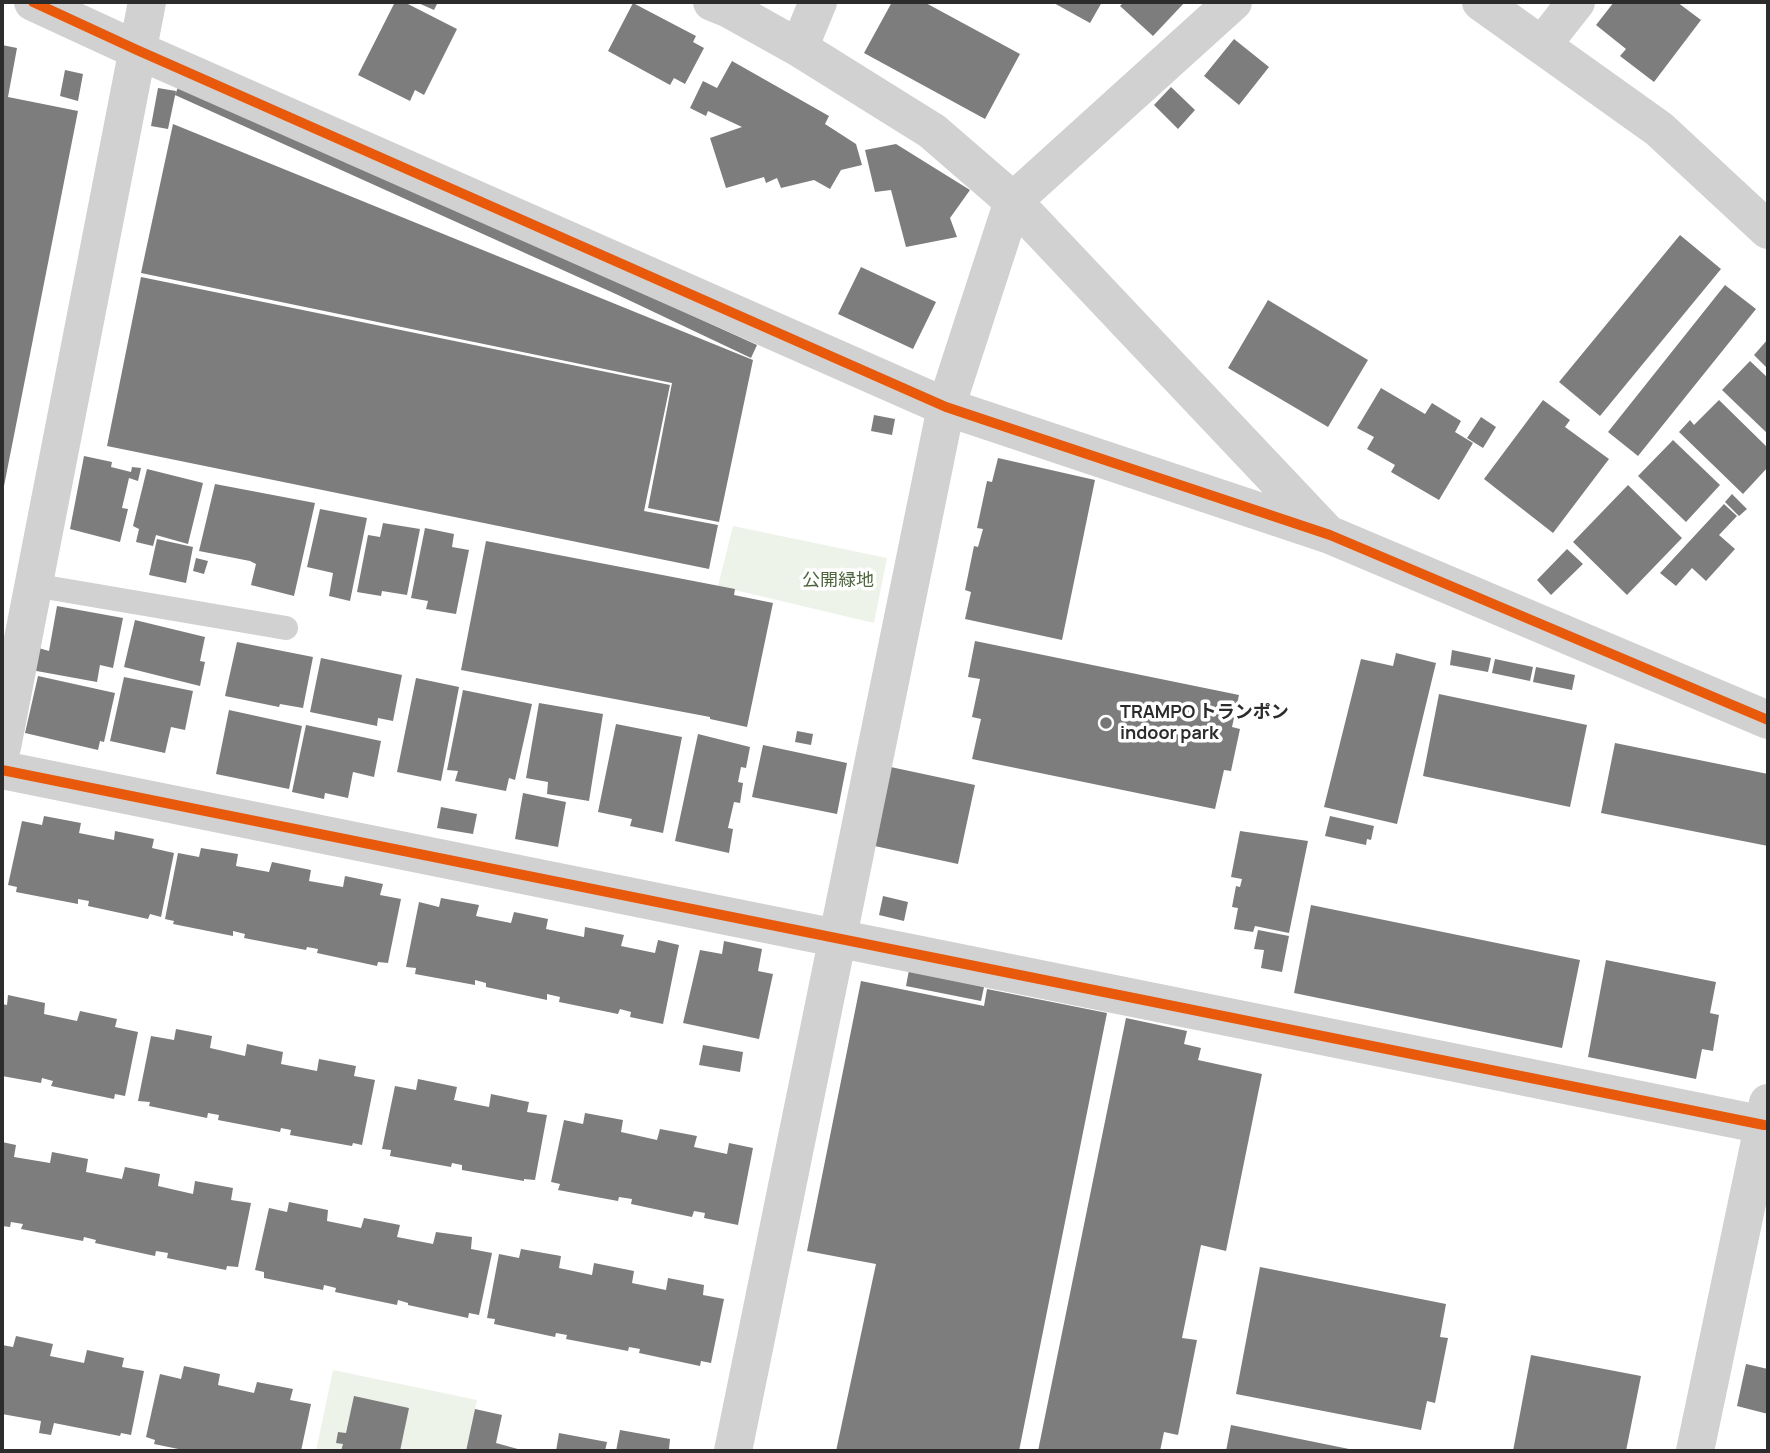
<!DOCTYPE html>
<meta charset="utf-8">
<style>
body{margin:0}
#map{position:relative;width:1770px;height:1453px;overflow:hidden;background:#fff;font-family:Manrope,sans-serif}
canvas{display:block}
.frame{position:absolute;inset:0;border:4px solid #2c2c2c;pointer-events:none}
</style>
<div id="map">
<canvas width="1770" height="1453"></canvas>
<div class="frame"></div>
</div>
<script>
const context = document.querySelector('canvas').getContext('2d');
context.lineJoin = 'round';
function fill(path, color) { context.fillStyle = color; context.fill(path, 'evenodd'); }
function trace(path, color, width, dash) { context.strokeStyle = color; context.lineWidth = width; context.lineCap = dash ? 'butt' : 'round'; context.setLineDash(dash || []); context.stroke(path); }
function drawText(font, color, halo, rows, align = 'center') {
  context.font = font + ' Manrope,"Noto Sans JP",sans-serif'; context.lineWidth = 7; context.setLineDash([]); context.textBaseline = 'middle'; context.strokeStyle = halo; context.fillStyle = color; for (const [text, x, y, turn = 0] of rows) {
    context.save(); context.translate(x, y); context.rotate((+turn || 0) * Math.PI / 180); context.textAlign = isNaN(turn) ? turn : align; if (halo) context.strokeText(text, 0, 0); context.fillText(text, 0, 0); context.restore();
  }
}
const green = new Path2D(`
 M733,526L887,558L874,623L718,586Z
 M333,1370L477,1400L466,1451H316Z`);
const building = new Path2D(`
 M395,2H404L457,29L424,95L415,90L410,101L358,75Z
 M416,2H438L434,10Z
 M892,2H924L1020,54L985,119L864,53Z
 M1052,2H1102L1090,23Z
 M1124,2H1185L1153,36L1120,6Z
 M1614,2H1677L1701,20L1654,82L1620,56L1626,49L1596,25Z
 M633,3L696,36L693,42L704,48L685,84L674,78L670,85L608,51Z
 M1234,39L1269,67L1239,105L1204,76Z
 M2,45L17,48L8,97L78,111L3,491Z
 M732,61L829,116L825,124L856,144L862,165L841,170L830,189L814,180L781,188L777,178L766,183L764,177L726,188L710,138L742,127L708,111L706,116L690,108L703,81L717,88Z
 M65,70L83,74L78,101L60,96Z
 M180,82L757,345L751,358L618,295L175,95Z
 M1171,87L1195,110L1178,129L1154,105Z
 M158,88L176,91L168,129L151,126Z
 M173,124L753,360L719,522L648,508L672,383L141,273Z
 M896,144L970,190L950,218L957,237L906,247L891,190L875,192L865,150Z
 M1680,235L1721,269L1600,416L1559,382Z
 M861,267L936,302L913,349L838,314Z
 M141,277L670,385L644,511L718,525L709,569L107,446Z
 M1725,285L1756,309L1638,456L1608,432Z
 M1268,300L1368,360L1328,427L1228,368Z
 M1768,339V369L1754,355Z
 M1750,361L1768,378V434L1722,390Z
 M1381,388L1425,414L1432,403L1461,421L1455,432L1473,443L1439,500L1391,472L1395,465L1367,449L1374,437L1357,428Z
 M1543,400L1570,420L1565,427L1609,459L1553,533L1484,479Z
 M1719,400L1768,448V467L1743,494L1679,432L1690,420L1694,425Z
 M874,415L895,419L892,435L871,431Z
 M1481,417L1496,427L1483,448L1467,438Z
 M1673,440L1720,485L1686,522L1638,476Z
 M84,456L112,462L111,467L131,472L132,467L141,468L138,481L129,478L122,508L128,509L120,542L70,529Z
 M998,458L1095,480L1062,640L965,619L971,592L965,590L974,546L978,547L983,529L977,528L987,481L992,482Z
 M147,469L203,483L188,544L156,535L153,546L136,542L139,529L133,526Z
 M215,484L315,503L294,596L251,585L256,564L250,561L199,551Z
 M1628,485L1682,538L1627,595L1573,542Z
 M1732,494L1747,509L1739,516L1725,502Z
 M1724,504L1737,516L1719,535L1735,549L1706,581L1692,568L1676,586L1660,573Z
 M320,509L367,518L350,601L329,596L333,573L307,567Z
 M383,523L420,529L407,595L382,591L381,596L357,592L368,535L380,537Z
 M425,528L454,534L452,547L469,550L456,614L426,609L428,601L411,598Z
 M157,539L193,547L186,583L149,575Z
 M486,541L735,589L734,595L773,603L747,727L710,719V717L461,670Z
 M1567,549L1583,564L1551,595L1537,580Z
 M196,558L208,561L204,574L193,571Z
 M57,606L123,618L113,668L100,665L97,682L31,670L35,647L49,651Z
 M135,620L205,637L200,661L205,662L200,686L124,667Z
 M975,641L1239,695L1232,727L1240,729L1231,771L1224,770L1215,809L972,759L981,719L972,717L980,679L968,677Z
 M237,642L313,657L303,708L280,704L279,707L225,696Z
 M1452,650L1491,658L1488,672L1450,665Z
 M1396,653L1436,663L1397,824L1324,807L1361,659L1393,666Z
 M321,658L402,675L393,721L378,718L377,726L310,712Z
 M1495,659L1533,667L1530,681L1492,673Z
 M1536,667L1575,675L1572,690L1533,682Z
 M38,676L115,693L104,742L100,741L98,750L25,733Z
 M124,677L193,691L185,730L171,727L165,753L110,741Z
 M416,678L459,687L441,781L397,772Z
 M463,690L532,704L515,780L509,778L506,791L455,781L458,771L447,770Z
 M1439,694L1587,725L1570,807L1423,776Z
 M539,703L603,714L589,801L547,794L548,782L526,778Z
 M229,710L302,726L289,789L216,774Z
 M616,724L682,737L663,833L630,826L632,819L598,812Z
 M306,725L381,741L374,777L353,772L348,798L325,793L324,799L292,792Z
 M797,731L813,734L811,745L795,742Z
 M698,734L750,747L746,768L741,767L738,782L743,783L740,803L734,802L728,828L733,829L729,853L675,841Z
 M1615,743L1768,774V846L1601,813Z
 M763,745L847,763L837,814L752,797Z
 M886,766L975,785L958,864L870,845Z
 M523,793L566,802L558,847L515,839Z
 M441,807L477,814L473,834L437,828Z
 M44,816L81,823L79,833L114,840L115,831L154,839L152,848L174,853L161,917L150,914L148,919L88,906L89,901L78,899V904L16,892L17,887L8,885L22,821L42,825Z
 M1330,816L1374,826L1371,840L1367,839L1366,845L1325,836Z
 M1240,831L1308,841L1289,933L1255,926L1253,932L1234,929L1238,908L1232,907L1236,886L1240,887L1242,879L1231,877Z
 M201,848L238,854L236,866L269,872L272,862L311,870L309,881L343,887L345,876L383,884L380,895L401,899L388,963L378,962L377,966L317,953L318,949L307,947L306,950L244,938L245,934L233,931V936L173,924L174,921L165,919L178,853L199,857Z
 M883,896L908,902L904,921L879,915Z
 M441,898L479,905L476,916L511,923L514,912L548,919L546,929L584,937L585,927L624,935L621,946L655,953L658,940L679,945L663,1024L630,1017L631,1012L620,1009L618,1014L559,1002L560,997L547,994V1000L486,987V983L475,980V985L415,974L416,968L406,967L419,902L439,907Z
 M1311,905L1580,960L1562,1048L1294,993Z
 M1258,930L1289,936L1282,972L1261,968L1264,950L1254,949Z
 M724,941L762,949L758,971L773,974L759,1039L683,1023L700,950L722,954Z
 M1606,960L1716,982L1710,1013L1719,1015L1713,1051L1702,1049L1696,1079L1588,1057Z
 M909,970L984,987L981,1001L906,986Z
 M861,981L984,1006L987,989L1107,1013L1019,1451H836L876,1264L807,1251Z
 M8,995L45,1003L44,1014L77,1021L80,1011L117,1019L115,1027L138,1032L125,1096L115,1094L114,1099L51,1086L53,1081L42,1078L41,1083L2,1076V1004L7,1005Z
 M1126,1018L1187,1031L1184,1044L1201,1048L1198,1060L1262,1074L1226,1251L1201,1245L1182,1338L1197,1340L1178,1435L1164,1432L1160,1451H1038Z
 M176,1029L212,1036L210,1048L245,1056L247,1044L283,1052L281,1064L317,1071L319,1059L356,1066L354,1076L375,1080L362,1145L353,1143L352,1146L290,1135L291,1130L281,1128L280,1132L218,1120L219,1115L208,1113L207,1118L149,1106L150,1102L138,1101L151,1036L174,1040Z
 M703,1045L743,1052L740,1072L699,1065Z
 M418,1079L457,1087L454,1100L489,1107L491,1094L529,1102L527,1112L547,1115L535,1180L524,1179V1181L462,1170V1165L452,1163L451,1167L390,1156L391,1150L382,1149L395,1086L416,1090Z
 M585,1113L623,1120L621,1132L657,1140L660,1129L697,1136L694,1147L727,1154L729,1143L753,1148L738,1225L704,1218L705,1213L694,1211L692,1217L631,1204L632,1199L619,1197L618,1201L558,1190L560,1184L551,1182L564,1120L583,1124Z
 M2,1142L16,1145L14,1157L50,1163L52,1152L88,1159L86,1172L122,1179L125,1167L160,1174L158,1186L193,1194L195,1181L233,1188L231,1200L251,1203L238,1267L227,1266L226,1270L167,1258L168,1253L156,1251L155,1256L95,1243L96,1240L84,1237L83,1241L21,1229L23,1224L11,1222L10,1227L2,1226Z
 M289,1202L328,1210L327,1221L361,1228L364,1218L400,1225L397,1237L433,1244L436,1232L472,1237L471,1249L492,1253L479,1315L469,1313L468,1318L408,1305V1303L398,1300L397,1305L335,1292L336,1288L324,1285L323,1290L264,1278V1272L255,1270L269,1208L287,1212Z
 M521,1249L561,1256L559,1268L592,1275L594,1263L634,1271L632,1283L666,1290L668,1278L704,1285L703,1295L724,1299L711,1363L701,1361L700,1366L639,1353L640,1349L629,1347L628,1351L566,1339L567,1335L556,1333L555,1337L494,1324L495,1319L487,1318L499,1254L519,1258Z
 M1260,1267L1446,1304L1440,1337L1448,1338L1435,1403L1427,1401L1421,1430L1236,1394Z
 M16,1336L53,1344L50,1356L84,1363L87,1350L124,1358L122,1367L144,1371L131,1435L121,1433L120,1436L54,1423L51,1435L39,1433L41,1421L2,1414V1345L13,1347Z
 M1531,1355L1641,1376L1626,1451H1513Z
 M1746,1364L1768,1369V1414L1737,1406Z
 M184,1366L220,1374L218,1385L254,1393L257,1382L293,1389L290,1400L311,1404L301,1451H188L154,1444L155,1440L146,1437L160,1374L181,1379Z
 M354,1396L409,1408L400,1451H341L343,1444L336,1443L338,1432L346,1433Z
 M475,1409L502,1415L496,1443L525,1451H466Z
 M1231,1425L1354,1450V1451H1226Z
 M620,1430L670,1439L669,1449L674,1451H616Z
 M559,1433L607,1442L605,1451H556Z`);
const service = new Path2D(`
 M33,585L286,628`);
const minor = new Path2D(`
 M33,2L137,50L946,407L1330,535L1768,720
 M712,2L729,9L799,48L932,131L1013,201L1325,531
 M1481,2L1659,129L1768,230
 M1543,44L1576,2
 M799,48L818,2
 M2,747L147,2
 M2,770L1764,1125
 M733,1451L946,407L1013,201L1233,2
 M1695,1451L1768,1103`);
const cycleway = new Path2D(`
 M33,2L137,50L946,407L1330,535L1768,720
 M2,770L1764,1125`);
const markers = [
 [1106,723,7,"#767676"]
];
const parkNames = [
 ["公開緑地",838,581]
];
const poiNames = [
 ["TRAMPO トランポン",1120,713],
 ["indoor park",1120,734]
];
fill(green, '#eef3ea');
fill(building, '#7d7d7d');
trace(service, '#d1d1d1', 24);
trace(minor, '#d1d1d1', 38);
trace(cycleway, '#e8590c', 10);
for (const [x, y, r, color] of markers) { const dot = new Path2D(); dot.arc(x, y, r, 0, 2 * Math.PI); context.fillStyle = color; context.fill(dot); trace(dot, '#fff', 2.5); }
drawText('18px', '#4d653c', '#fff', parkNames);
drawText('bold 18px', '#2c2c2c', '#fff', poiNames, 'left');
</script>
